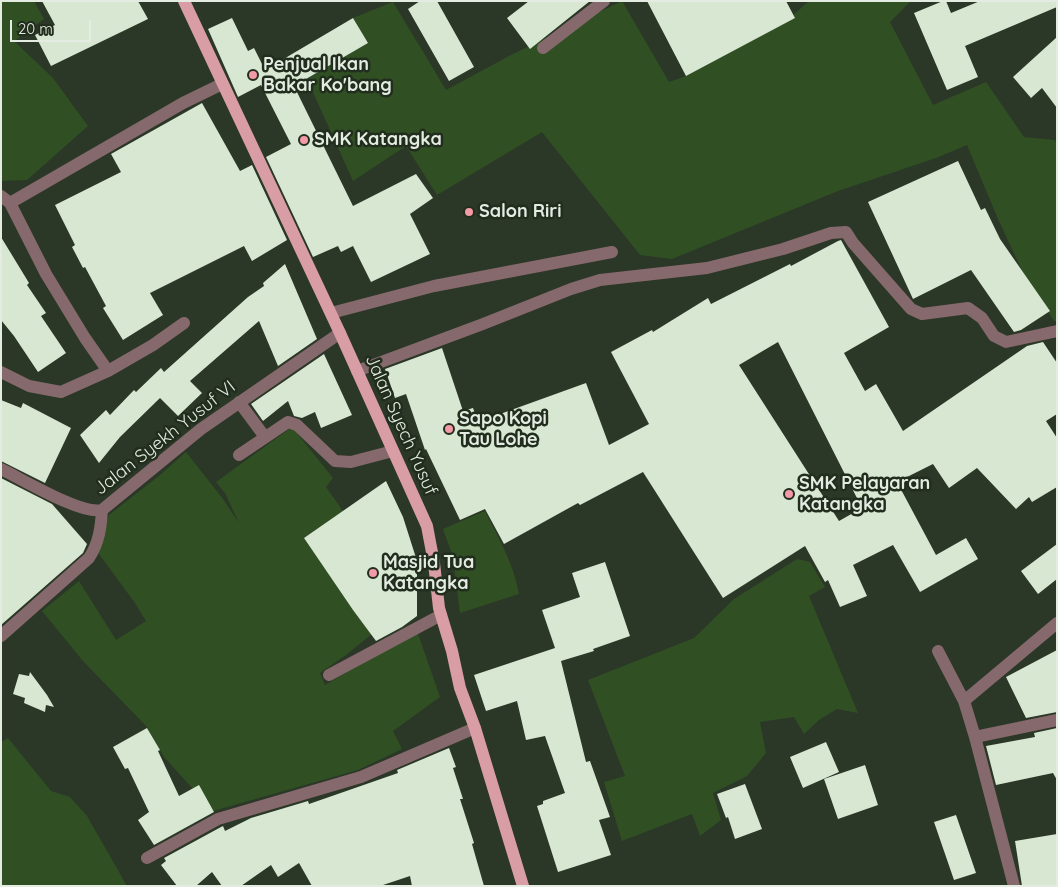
<!DOCTYPE html>
<style>
body{margin:0}
#map{position:relative;width:1058px;height:887px;overflow:hidden;background:#2b3727;font-family:Quicksand,sans-serif}
canvas{display:block}
.frame{position:absolute;inset:0;border:2px solid #e4ece2;pointer-events:none}
.scale{position:absolute;left:10px;top:20px;width:81px;height:22px;box-sizing:border-box;border:2px solid #e4ece2;border-top:0;padding-left:6px;font-size:15px;line-height:18px;white-space:nowrap;color:#e4ece2;-webkit-text-stroke:4px #212d1d;paint-order:stroke}
</style>
<div id="map">
<canvas width="1058" height="887"></canvas>
<div class="frame"></div>
<div class="scale">20 m</div>
</div>
<script>
const context = document.querySelector('canvas').getContext('2d');
context.lineJoin = 'round';
function fill(path, color) { context.fillStyle = color; context.fill(path, 'evenodd'); }
function trace(path, color, width, dash) { context.strokeStyle = color; context.lineWidth = width; context.lineCap = dash ? 'butt' : 'round'; context.setLineDash(dash || []); context.stroke(path); }
function drawText(font, color, halo, rows, align = 'center') {
  context.font = font + ' Quicksand,sans-serif'; context.lineWidth = 5; context.setLineDash([]); context.textBaseline = 'middle'; context.strokeStyle = halo; context.fillStyle = color; for (const [text, x, y, turn = 0] of rows) {
    context.save(); context.translate(x, y); context.rotate((+turn || 0) * Math.PI / 180); context.textAlign = isNaN(turn) ? turn : align; if (halo) context.strokeText(text, 0, 0); context.fillText(text, 0, 0); context.restore();
  }
}
const green = new Path2D(`
 M1,1H34L44,19L14,41L53,78L88,126L27,180L1,181Z
 M622,1L669,82L686,76L783,24L809,1H911L890,22L933,105L986,82L1024,137L1055,140L1057,146V321H1054L1024,275L998,219L967,145L936,158L838,191L672,259L640,255L542,132L437,195L406,146L353,181L307,79L368,43L353,18L393,2L446,90L511,55Z
 M292,427L333,478L326,487L343,511L304,538L353,610L372,634L346,655L320,673L325,685L417,631L440,697L393,731L402,749L358,770L213,811L164,757L147,727L83,661L42,611L79,581L116,640L146,621L135,603L96,550L109,515L160,475L186,452L223,499L239,523L225,493L216,482Z
 M485,511C498,537 514,564 519,594L460,613L453,557L443,529Z
 M797,559L810,562L825,587L809,596L858,713L837,709L819,720L804,734L794,717L760,722L766,753L747,776L713,793L721,820L700,836L692,814L622,841L604,782L625,776L588,680L694,638L734,599Z
 M8,738L51,791L70,797L87,816L127,886H1V742Z`);
const building = new Path2D(`
 M42,1H138L148,19L51,66L35,35L55,25Z
 M420,1H437L474,67L449,81L408,9Z
 M529,1H590L530,49L507,18Z
 M647,1H786L795,18L686,76Z
 M943,1H946L951,13L980,1H1057V7L965,46L978,77L947,90L914,13Z
 M232,18L248,51L254,48L265,70L353,18L368,43L294,86L353,206L416,174L433,198L410,214L430,254L371,282L353,246L341,252L338,246L313,257L266,157L291,144L261,85L238,97L208,29Z
 M1057,37V108L1042,88L1031,98L1013,77Z
 M202,103L240,171L252,165L287,240L252,261L244,246L150,293L163,315L123,340L103,308L106,306L85,267L83,268L72,247L75,245L55,205L121,172L111,154Z
 M958,161L981,210L985,208L1000,239L1050,311L1021,330L1014,332L971,270L913,299L868,202Z
 M1,237L29,283L27,285L46,313L41,316L66,353L38,372L14,336L1,320Z
 M841,240L889,327L844,353L865,391L876,384L903,431L1027,346L1043,342L1057,363V414L1046,421L1057,438V487L1032,502L1029,497L1016,509L977,468L949,488L933,464L897,482L936,555L966,538L978,559L920,592L893,545L853,565L867,596L840,607L828,580L825,582L805,546L723,598L643,472L580,505L578,503L504,544L485,509L460,520L426,449L425,450L406,394L395,398L385,369L442,348L463,411L473,408L478,422L586,383L609,445L649,424L611,352L652,330L653,332L708,298L711,304L790,264L791,266L838,241ZM778,342L862,508L839,521L739,365Z
 M285,264L317,339L278,366L259,321L190,381L202,393L178,416L160,398L120,437L99,463L80,435L106,410L110,415L134,390L136,392L161,368L164,372L248,297L264,286L263,283Z
 M324,354L352,415L321,428L315,412L302,418L294,416L288,401L263,421L251,404Z
 M1,400L21,408L23,403L71,428L45,483L1,461Z
 M1,478L52,504L87,544L83,553L1,625Z
 M386,481L403,517L417,561V616L402,627L376,641L353,610L304,538Z
 M1057,544V579L1038,594L1021,571Z
 M605,562L630,636L593,649L594,651L561,661L586,762L590,761L610,817L599,820L611,855L558,872L537,806L543,804V801L565,793L545,736L526,740L517,701L486,711L474,675L555,648L542,610L580,597L572,573Z
 M1057,650V712L1026,718L1006,677Z
 M30,672L47,695L54,707L46,705L45,712L24,703L25,698L13,694L19,674L29,676Z
 M147,728L160,750L158,751L179,796L199,785L214,812L154,845L138,820L149,812L128,768L125,769L113,747Z
 M1057,728V780L1053,773L996,785L986,746L1035,737L1034,733Z
 M826,742L839,772L803,788L790,757Z
 M449,748L456,767L453,768L463,799H460L474,843L472,844L484,886H412L410,876L380,886H312L299,863L278,877L271,865L241,886H222L212,872L196,886H177L161,865L166,861L164,858L221,827L223,826L225,831L251,818L308,801L309,804L398,773L397,770Z
 M865,765L878,805L838,819L824,779Z
 M745,784L762,829L735,839L728,817L726,818L717,794Z
 M956,815L976,873L954,880L934,822Z
 M1057,834V886H1022L1015,841Z`);
const minor = new Path2D(`
 M543,48L604,1
 M1,196L10,203L183,103L222,84
 M331,313L434,286L612,252
 M108,371L153,345L184,323
 M357,371L483,324L571,289L600,280L707,268L783,249L831,233L846,232L853,243L911,309L922,314L968,308L982,318L994,336L1006,342L1057,331
 M1,372L29,386L61,392L108,371L85,338L46,274L10,203
 M239,402L265,437
 M239,455L288,422L297,425L335,461L351,462L393,451
 M1,469C22,479 81,515 102,510L201,429L340,333
 M1,636L89,558C99,543 101,527 102,510
 M938,651L964,701L975,737L1014,886
 M329,675L441,615
 M964,701L1057,623
 M975,737L1057,720
 M147,858L218,819L361,777L475,728`);
const major = new Path2D(`
 M184,1L340,333L427,526L434,563L439,608L452,651L460,688L475,728L523,886`);
const markers = [
 [253,75,5,"#f39aa7"],
 [304,140,5,"#f39aa7"],
 [469,212,5,"#f39aa7"],
 [449,429,5,"#f39aa7"],
 [789,494,5,"#f39aa7"],
 [373,573,5,"#f39aa7"]
];
const poiNames = [
 ["Penjual Ikan",263,65],
 ["Bakar Ko'bang",263,86],
 ["SMK Katangka",314,140],
 ["Salon Riri",479,212],
 ["Sapo Kopi",459,419],
 ["Tau Lohe",459,440],
 ["SMK Pelayaran",799,484],
 ["Katangka",799,505],
 ["Masjid Tua",383,563],
 ["Katangka",383,584]
];
const streetNames = [
 ["Jalan Syech Yusuf",401,425,66],
 ["Jalan Syekh Yusuf VI",165,438,-38]
];
fill(green, '#305024');
fill(building, '#d7e7d2');
trace(minor, '#86696c', 12);
trace(major, '#d99da5', 12);
for (const [x, y, r, color] of markers) { const dot = new Path2D(); dot.arc(x, y, r, 0, 2 * Math.PI); context.fillStyle = color; context.fill(dot); trace(dot, '#212d1d', 2); }
drawText('bold 18px', '#e4ece2', '#212d1d', poiNames, 'left');
drawText('18px', '#e4ece2', '#212d1d', streetNames);
</script>
